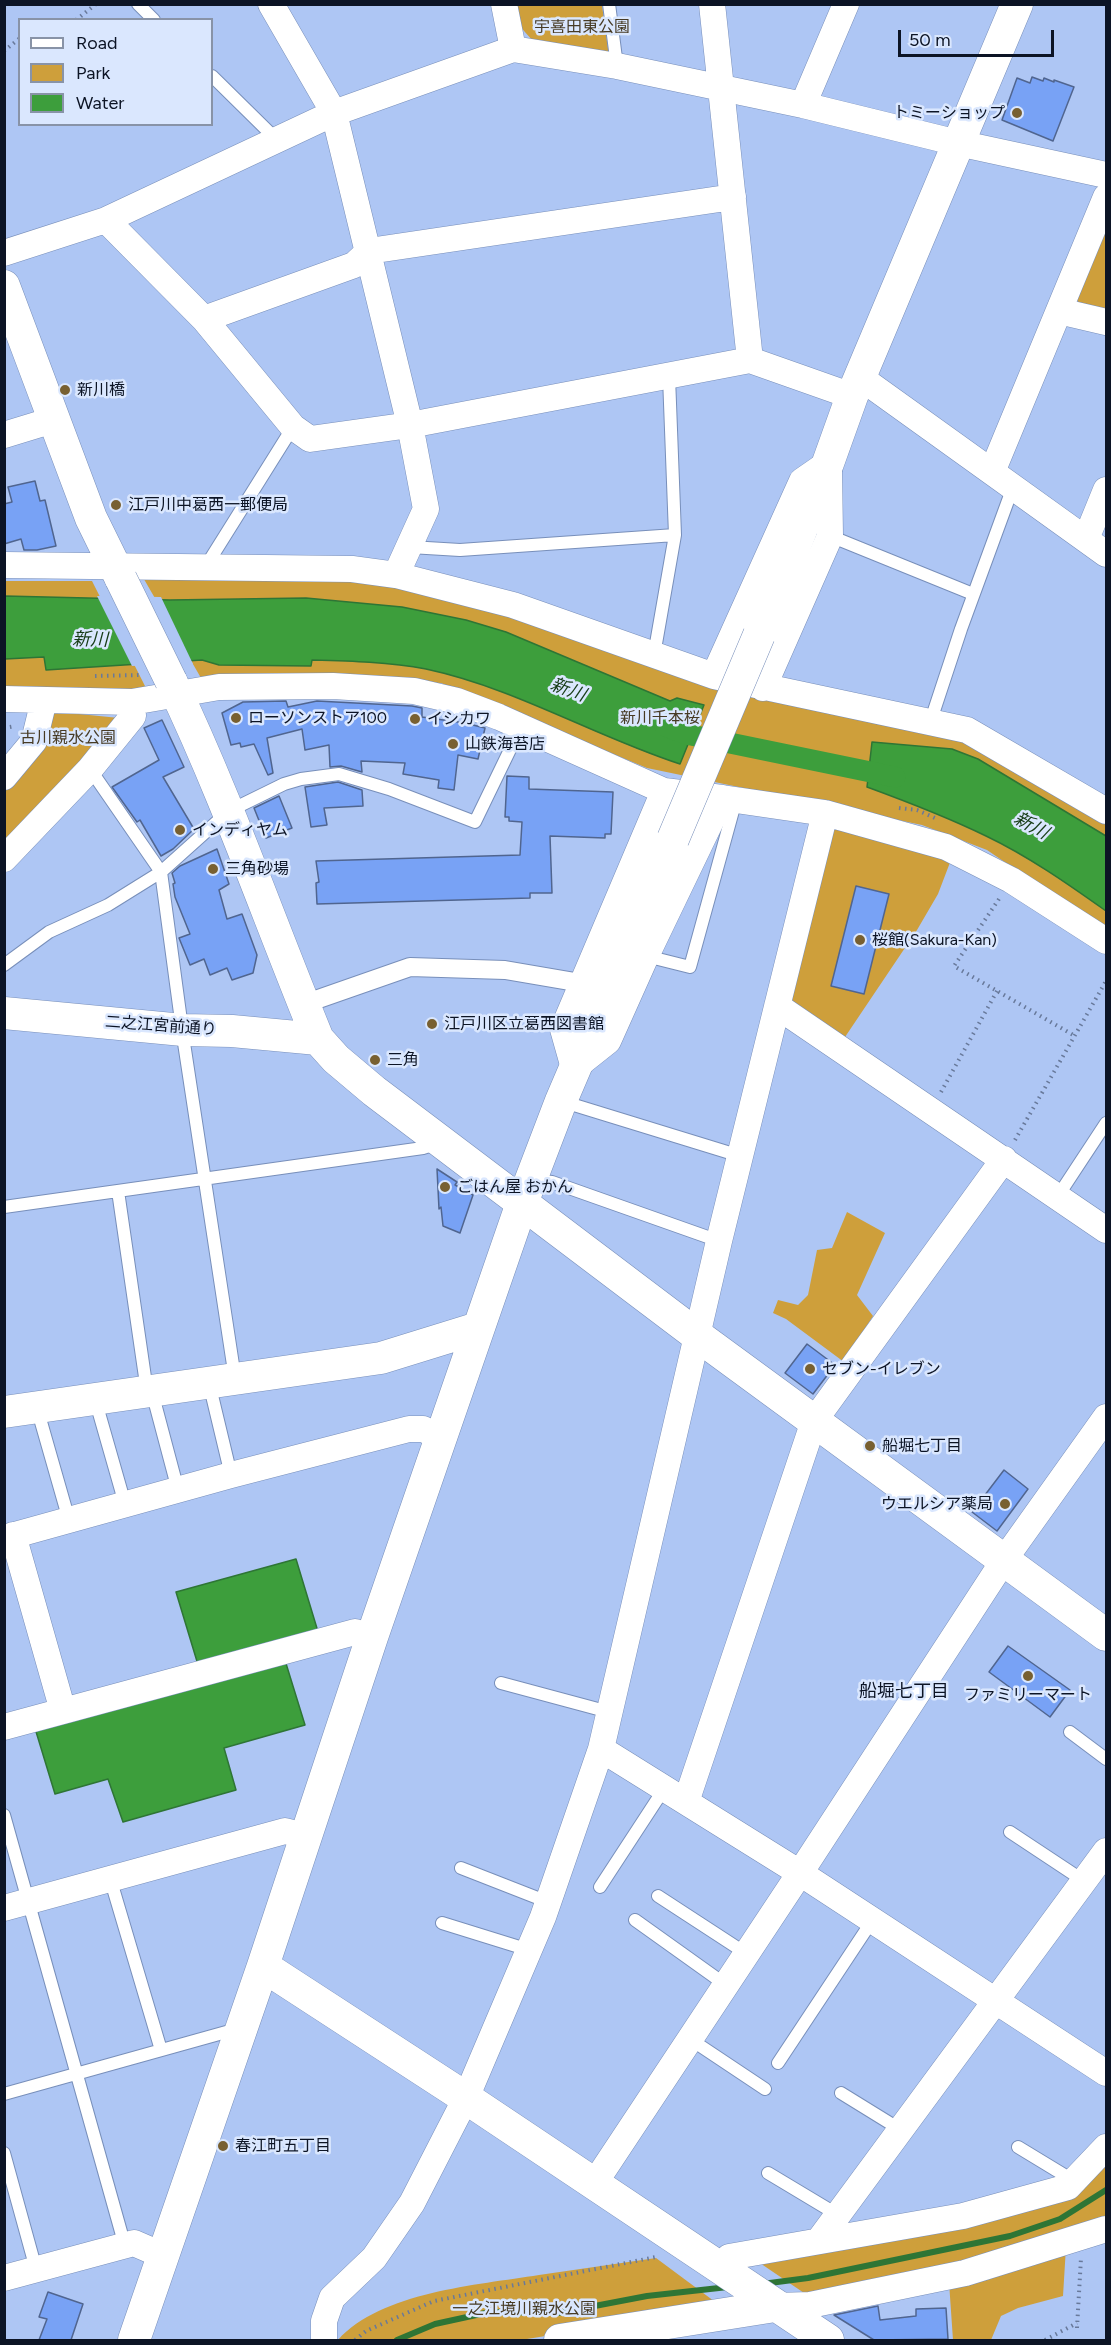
<!DOCTYPE html>
<meta charset="utf-8">
<style>
body{margin:0}
#map{position:relative;width:1111px;height:2345px;overflow:hidden;background:#aec6f4;font-family:Figtree,sans-serif}
canvas{display:block}
.frame{position:absolute;inset:0;border:6px solid #0c1425;pointer-events:none}
.legend{position:absolute;left:18px;top:18px;width:195px;height:108px;box-sizing:border-box;background:#dae7fe;border:2px solid #8893a7;margin:0;padding:8px 10px;list-style:none;font-size:18px;color:#0c1425}
.legend li{display:flex;align-items:center;gap:12px;height:30px}
.legend b{width:30px;border:2px solid #8893a7}
.scale{position:absolute;left:898px;top:30px;width:156px;height:27px;box-sizing:border-box;border:3px solid #0c1425;border-top:0;padding-left:8px;font-size:18px;line-height:21px;white-space:nowrap;color:#0c1425;-webkit-text-stroke:4px #dae7fe;paint-order:stroke}
</style>
<div id="map">
<canvas width="1111" height="2345"></canvas>
<div class="frame"></div>
<ul class="legend">
<li><b style="height:8px;background:#fff"></b>Road</li>
<li><b style="height:16px;background:#ce9f3b"></b>Park</li>
<li><b style="height:16px;background:#3d9e3c"></b>Water</li>
</ul>
<div class="scale">50 m</div>
</div>
<script>
const context = document.querySelector('canvas').getContext('2d');
context.lineJoin = 'round';
function fill(path, color) { context.fillStyle = color; context.fill(path, 'evenodd'); }
function trace(path, color, width, dash) { context.strokeStyle = color; context.lineWidth = width; context.lineCap = dash ? 'butt' : 'round'; context.setLineDash(dash || []); context.stroke(path); }
function drawText(font, color, halo, rows, align = 'center') {
  context.font = font + ' Figtree,"Noto Sans JP",sans-serif'; context.lineWidth = 5; context.setLineDash([]); context.textBaseline = 'middle'; context.strokeStyle = halo; context.fillStyle = color; for (const [text, x, y, turn = 0] of rows) {
    context.save(); context.translate(x, y); context.rotate((+turn || 0) * Math.PI / 180); context.textAlign = isNaN(turn) ? turn : align; if (halo) context.strokeText(text, 0, 0); context.fillText(text, 0, 0); context.restore();
  }
}
const green = new Path2D(`
 M514,5H602L609,56L532,40L517,23Z
 M1106,226V311L1079,304L1076,298Z
 M141,574L397,583L967,736L1106,820V931L987,850L922,825L647,768L441,683L201,678Z
 M5,581H92L146,688L133,699L5,696Z
 M49,711L119,718L5,845V787Z
 M829,819L954,852L938,894L917,930L843,1040L787,998Z
 M847,1212L885,1233L857,1295L873,1316L844,1362L786,1319L773,1313L778,1300L798,1305L808,1295L817,1250L832,1248Z
 M1106,2163V2218L968,2266L807,2295L754,2259L926,2234Z
 M1066,2247L1063,2296L1018,2308L1001,2316L991,2340H953L949,2282Z
 M656,2258L722,2307L521,2340H338C381,2292 477,2285 539,2275C578,2269 617,2264 656,2258Z`);
const water = new Path2D(`
 M5,596L170,600L306,598L402,607L466,620L506,632L670,701L677,698L704,705L680,764C594,736 515,688 426,669C389,662 350,661 312,660L311,666L219,665L202,660L46,670L44,657L5,659Z
 M872,742L952,749L978,759L1106,836V911C1068,884 1028,856 986,836C947,817 908,802 867,787Z
 M296,1559L319,1635L199,1668L176,1592Z
 M284,1657L305,1725L224,1748L236,1790L123,1822L108,1779L55,1794L34,1725Z`);
const pier = new Path2D(`
 M97,596L161,597L193,664L132,666Z`);
const stream = new Path2D(`
 M762,2284L808,2278L1010,2236L1060,2219L1106,2190
 M397,2340L435,2324L490,2312L558,2313L647,2296L728,2287`);
const canal = new Path2D(`
 M665,726L686,734L895,777`);
const building = new Path2D(`
 M1032,77L1043,81L1044,78L1054,82V80L1074,87L1053,141L1002,120L1017,78L1030,83Z
 M35,481L40,501L45,500L56,546L37,550H24L21,539L4,544V504L12,502L8,487Z
 M286,701L288,707L317,701L412,706L422,708V717L465,723L485,728L478,759L458,755L454,790L438,788L439,780L403,774L405,763L361,761L362,772L341,766L330,767L329,745L305,750L302,729L267,738L273,773L268,775L254,744L241,747L240,743L231,745L222,713L243,702Z
 M162,720L184,767L163,777L194,829L173,849L161,856L140,820L137,822L112,787L159,760L144,728Z
 M507,776L529,777V789L613,792L611,834H605V838L550,836L552,893H530V898L317,904L316,883L319,882L316,861L520,855L522,822L509,821V817H505Z
 M338,782L362,790L363,806L324,808L327,825L311,827L305,787Z
 M279,796L292,828L266,838L254,808Z
 M217,849L229,884L219,890L227,919L242,914L257,955L253,973L232,980L227,968L210,975L204,959L190,965L179,938L190,934L175,897L173,884L175,883L172,873L180,866Z
 M856,886L889,894L864,994L831,986Z
 M437,1169L457,1182L455,1185L473,1195L460,1233L443,1226L441,1207L439,1209Z
 M807,1344L835,1365L813,1394L785,1373Z
 M1004,1470L1028,1489L997,1531L972,1512Z
 M1008,1646L1070,1690L1050,1717L989,1672Z
 M48,2292L83,2304L71,2340H39L47,2319L39,2317Z
 M878,2306L880,2320L916,2316V2309L946,2308L948,2339L874,2340L834,2315Z`);
const path = new Path2D(`
 M76,20L96,4
 M4,51L20,38
 M95,676L142,675
 M4,728L15,726
 M899,808L917,810L935,818
 M999,899L954,966L1075,1036
 M941,1092L997,991
 M1015,1140L1106,981
 M1077,2328L1081,2258
 M355,2340L366,2331L434,2301L656,2257
 M1045,2340L1077,2323`);
const service = new Path2D(`
 M138,4L154,20
 M609,4L617,66
 M212,76L277,140
 M830,536L973,594
 M410,547L460,550L675,535
 M206,566L293,427
 M654,655L675,535L669,377
 M930,723L961,629L1013,487
 M90,769L161,872L184,1043L235,1378
 M646,956L690,967L736,800
 M4,965L49,932L108,905L161,872L229,811L284,784L301,779L339,774L389,789L475,822L520,729
 M561,1101L740,1156
 M533,1180L552,1182L719,1241
 M118,1191L147,1391
 M1058,1196L1106,1123
 M4,1207L423,1148L439,1143
 M209,1383L231,1475
 M152,1392L178,1490
 M95,1399L125,1504
 M37,1408L69,1520
 M501,1683L609,1712
 M1070,1732L1106,1759
 M4,1815L125,2246
 M1010,1832L1084,1881
 M461,1868L548,1902
 M110,1878L161,2050
 M600,1887L664,1789
 M658,1896L747,1954
 M635,1920L726,1985
 M442,1923L529,1950
 M690,2039L765,2089
 M778,2063L872,1921
 M841,2093L901,2130
 M4,2094L237,2029
 M1018,2147L1074,2181
 M4,2153L36,2269
 M768,2173L838,2215`);
const pedestrian = new Path2D(`
 M304,1004L410,967L505,970L581,983`);
const minor = new Path2D(`
 M271,4L334,113L410,425L426,509L396,575
 M504,4L513,49
 M712,4L750,360
 M803,105L846,4
 M106,220L204,319L293,427L310,439L410,425L750,360L852,396
 M4,253L106,220L334,113L513,49L617,66L803,105L958,143L1106,175
 M1059,311L1106,322
 M204,319L354,265L369,251L733,197
 M861,378L1106,554
 M4,435L53,420
 M992,472L1106,197
 M1086,539L1106,490
 M4,565L352,569L396,575L513,605L714,676L967,730L1106,811
 M714,676L802,481L828,463
 M763,688L830,536L829,469
 M4,699L132,702L219,687L333,686L414,691L457,701L499,717L664,791
 M4,777L34,741L44,700
 M664,791L722,798L646,956L608,1041L574,1068L563,1029Z
 M722,798L825,813L946,847L1011,880L1106,941
 M4,859L90,769L133,716L132,702
 M777,1006L1106,1230
 M13,1535L63,1711
 M4,1538L231,1475L409,1429H423L440,1437
 M4,1727L355,1632L372,1637
 M601,1749L800,1873L1106,2073
 M686,1802L814,1421L1004,1159
 M4,1908L285,1831L305,1836
 M594,2184L800,1873L1004,1560L1106,1417
 M820,2239L1106,1851
 M720,2269L729,2257L963,2216L1068,2187L1106,2147
 M4,2278L134,2243L164,2256
 M775,2306L810,2305L965,2273L1106,2229
 M324,2340V2321L332,2298L374,2258L412,2203L466,2098L543,1917L601,1749L719,1241L825,813`);
const tertiary = new Path2D(`
 M4,286L91,518L121,579
 M759,635L828,463L852,396L1017,4
 M171,681C227,798 269,920 318,1039L336,1059L374,1091L698,1336L1106,1635
 M4,1013L183,1030L232,1031L318,1039
 M4,1412L381,1358L478,1328
 M263,1966L466,2098L828,2340
 M134,2340L263,1966L372,1637L522,1203L561,1101L673,839
 M560,2340L775,2306`);
const tertiaryBridge = new Path2D(`
 M121,579L171,681
 M673,839L759,635`);
const markers = [
 [1017,113,6,"#786031"],
 [65,390,6,"#786031"],
 [116,505,6,"#786031"],
 [236,718,6,"#786031"],
 [415,719,6,"#786031"],
 [453,744,6,"#786031"],
 [180,830,6,"#786031"],
 [213,869,6,"#786031"],
 [860,940,6,"#786031"],
 [432,1024,6,"#786031"],
 [375,1060,6,"#786031"],
 [445,1187,6,"#786031"],
 [810,1369,6,"#786031"],
 [870,1446,6,"#786031"],
 [1005,1504,6,"#786031"],
 [1028,1676,6,"#786031"],
 [223,2146,6,"#786031"]
];
const parkNames = [
 ["宇喜田東公園",582,27],
 ["新川千本桜",660,718],
 ["古川親水公園",68,738],
 ["一之江境川親水公園",524,2309]
];
const poiNames = [
 ["トミーショップ",1005,113,"right"],
 ["新川橋",77,390],
 ["江戸川中葛西一郵便局",128,505],
 ["ローソンストア100",248,718],
 ["イシカワ",427,719],
 ["山鉄海苔店",465,744],
 ["インディヤム",192,830],
 ["三角砂場",225,869],
 ["桜館(Sakura-Kan)",872,940],
 ["江戸川区立葛西図書館",444,1024],
 ["三角",387,1060],
 ["ごはん屋 おかん",457,1187],
 ["セブン-イレブン",822,1369],
 ["船堀七丁目",882,1446],
 ["ウエルシア薬局",993,1504,"right"],
 ["ファミリーマート",1028,1695,"center"],
 ["春江町五丁目",235,2146]
];
const streetNames = [
 ["二之江宮前通り",161,1026,4]
];
const waterNames = [
 ["新川",90,640,1],
 ["新川",568,690,20],
 ["新川",1031,826,29]
];
const neighbourhoodNames = [
 ["船堀七丁目",904,1692]
];
fill(green, '#ce9f3b');
fill(water, '#3d9e3c');
trace(water, '#2e7535', 1.5);
fill(pier, '#aec6f4');
trace(stream, '#2e7535', 6);
trace(canal, '#3d9e3c', 21);
fill(building, '#78a2f5');
trace(building, '#50658f', 1.5);
trace(service, '#788fba', 14);
trace(pedestrian, '#788fba', 20);
trace(minor, '#788fba', 27);
trace(tertiary, '#788fba', 33);
trace(path, '#68799a', 4, [1.5, 4.5]);
trace(service, '#fff', 12);
trace(pedestrian, '#fff', 18);
trace(minor, '#fff', 26);
trace(tertiary, '#fff', 32);
trace(tertiaryBridge, '#788fba', 33, []);
trace(tertiaryBridge, '#fff', 32);
for (const [x, y, r, color] of markers) { const dot = new Path2D(); dot.arc(x, y, r, 0, 2 * Math.PI); context.fillStyle = color; context.fill(dot); trace(dot, '#dae7fe', 2); }
drawText('16px', '#473b25', '#dae7fe', parkNames);
drawText('16px', '#0c1425', '#dae7fe', poiNames, 'left');
drawText('16px', '#0c1425', '#dae7fe', streetNames);
drawText('italic 18px', '#173c16', '#dae7fe', waterNames);
drawText('18px', '#0c1425', '#dae7fe', neighbourhoodNames);
</script>
